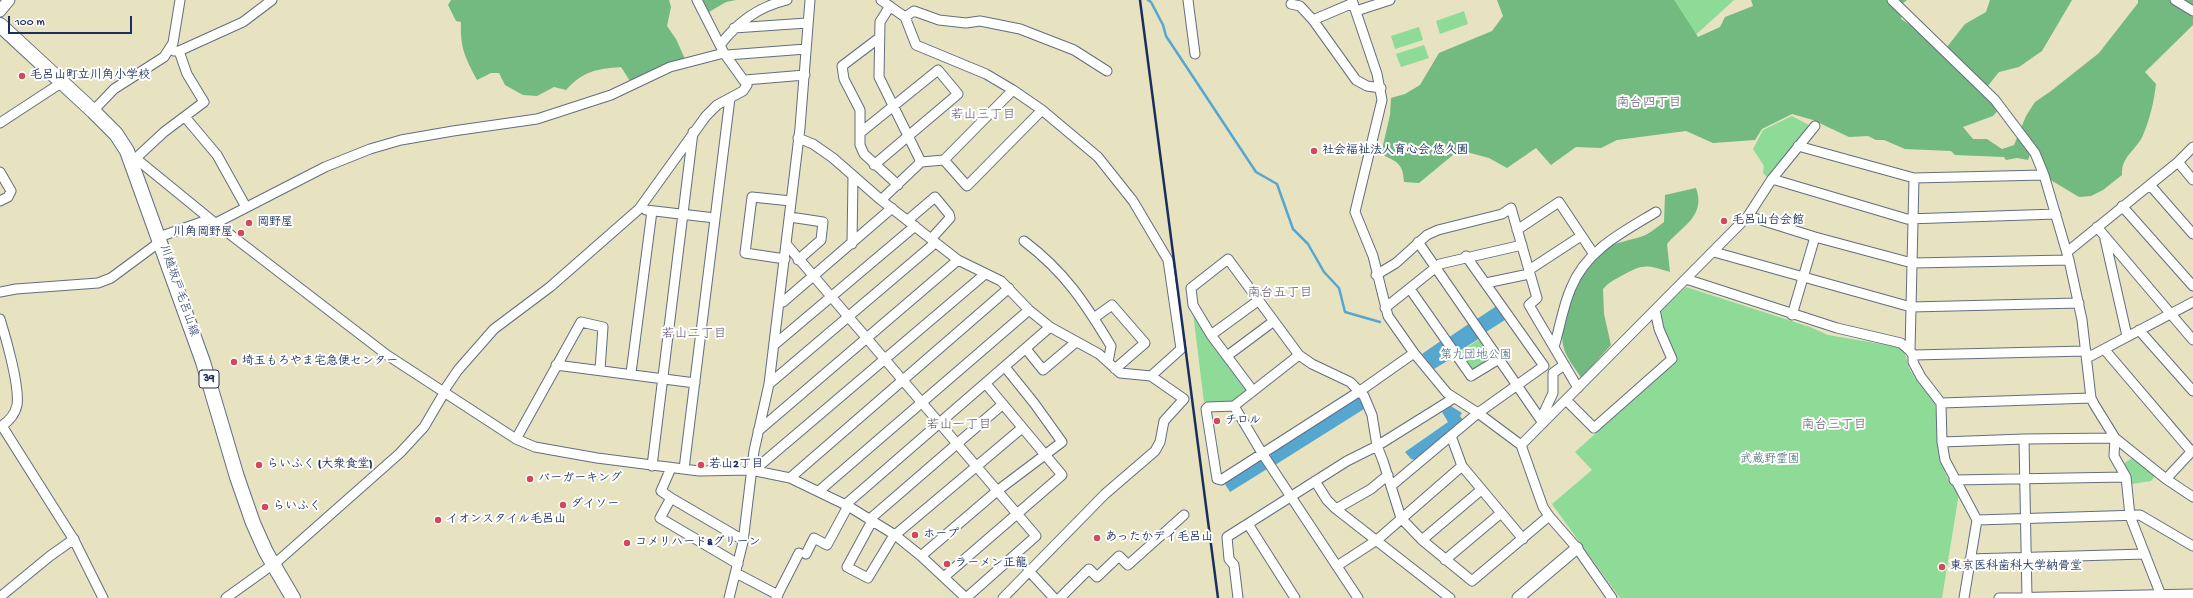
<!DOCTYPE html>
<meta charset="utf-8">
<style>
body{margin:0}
#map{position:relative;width:2193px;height:598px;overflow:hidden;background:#e7e2c0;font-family:"Gochi Hand",sans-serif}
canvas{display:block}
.scale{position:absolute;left:8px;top:16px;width:124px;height:18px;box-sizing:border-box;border:2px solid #1b2f5e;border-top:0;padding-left:5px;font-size:12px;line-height:14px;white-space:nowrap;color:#1b2f5e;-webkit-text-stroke:3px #fff;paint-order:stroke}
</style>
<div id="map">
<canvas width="2193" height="598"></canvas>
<div class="scale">100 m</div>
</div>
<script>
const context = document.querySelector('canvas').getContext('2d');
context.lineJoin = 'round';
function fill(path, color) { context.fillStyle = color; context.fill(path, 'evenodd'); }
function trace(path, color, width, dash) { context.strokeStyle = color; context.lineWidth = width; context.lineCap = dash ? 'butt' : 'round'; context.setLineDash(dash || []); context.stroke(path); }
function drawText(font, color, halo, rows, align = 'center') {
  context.font = font + ' "Gochi Hand","Klee One",sans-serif'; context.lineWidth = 4; context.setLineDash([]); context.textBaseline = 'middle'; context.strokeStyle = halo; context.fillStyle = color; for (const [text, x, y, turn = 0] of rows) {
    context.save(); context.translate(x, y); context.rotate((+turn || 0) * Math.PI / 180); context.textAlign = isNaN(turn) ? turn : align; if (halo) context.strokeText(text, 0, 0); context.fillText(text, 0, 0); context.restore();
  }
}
const green = new Path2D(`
 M1658,0H1734L1678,51Z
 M1464,11L1468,24L1440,34L1436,21Z
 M1419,27L1423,40L1395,49L1391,36Z
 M1424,45L1429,58L1401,67L1396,54Z
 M1792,116L1809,125L1768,178L1763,173L1764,166L1753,149L1763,130Z
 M1686,287L1810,327L1828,335L1899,347L1904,350L1909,368L1915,378L1935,402L1941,462L1947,477L1959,493L1942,598H1620L1552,504L1592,470L1575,452L1595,434L1597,428L1675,360L1659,313Z
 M1193,313L1248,390L1231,403L1204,402Z
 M1480,339L1494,358L1473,373L1458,353Z
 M2135,456L2155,476L2151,481L2132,484L2123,464Z`);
const forest = new Path2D(`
 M451,0H669L671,7L667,26L676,39L685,59L630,81L621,67C596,69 583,71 566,90L554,87L537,96L523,95L505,85L499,73H491L477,80C465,57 460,48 461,22L456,21L448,5Z
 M692,0H736L726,2L709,12Z
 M1497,0H1674L1698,37L1720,27L1725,17L1753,6L1751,0H1907L1903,3L1901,19L1912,26L1932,32L1947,47L1965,24L1986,12L1990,0H2072L2042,51L2019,67L1999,72L1987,87L2000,108L1993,116L1963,127L1973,139H1987L2002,149L2014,145L2026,116L2035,102L2051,91L2099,53L2138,3V0H2193V25L2145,72L2156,84C2154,101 2150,119 2143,135C2136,151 2121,156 2122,175L2103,190L2091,196L2079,197L2049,179L2030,154L2028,160L2017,158L2006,160L2004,157L1955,155L1951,151L1905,149L1884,140H1876L1868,136L1849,137L1813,120L1792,114L1762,129L1755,140L1713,143L1686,131L1617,140L1601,148L1576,147L1551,165L1536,148L1507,168L1489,158L1459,150L1419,183L1404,182C1403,163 1397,162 1381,154L1390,115L1391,98L1405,94L1420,85L1439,53L1492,31L1503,16Z
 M1696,188C1706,216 1683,225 1667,244L1670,272C1645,264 1643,264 1621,276C1614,280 1608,283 1603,289L1604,314L1611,345L1581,378C1576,369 1567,359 1564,349C1555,318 1580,266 1605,249C1616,242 1632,240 1643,236C1651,233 1657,227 1664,222L1665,195Z`);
const water = new Path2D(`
 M1498,305L1508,318L1486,332L1477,319Z
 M1470,323L1480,338L1458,352L1448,338Z
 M1442,340L1454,357L1434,369L1422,354Z
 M1358,398L1361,399L1364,409L1275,465L1270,457L1271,454Z
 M1451,406L1462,413L1460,416L1463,420L1416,460L1411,459L1405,452L1448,422L1442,412Z
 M1261,459L1267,469L1230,492L1223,481Z`);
const stream = new Path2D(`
 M1148,0L1151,2L1163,25L1166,36L1256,172L1277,184L1293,229L1308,244L1324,272L1339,288L1345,312L1380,322`);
const minor = new Path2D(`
 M1188,0L1195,54
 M1352,0L1377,74L1382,100L1355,212L1373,256L1388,316L1414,353L1447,393L1478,413L1521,445L1543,507L1549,516L1577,548L1612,598
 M1892,0L1995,100L2035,153L2044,175L2069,260L2082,320L2091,398L2094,404L2115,438L2166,479L2193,497
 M2175,0L2193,11
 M1291,4L1300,6L1313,20L1356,80L1367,86L1381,88
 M890,6L880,22L879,77L921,162
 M1356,11L1390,0
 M905,17L914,11L939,20L966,23L980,21L1020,29L1074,50L1107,71
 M1313,20L1353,3
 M734,28L807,23
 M879,38L842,66L844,79L860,110V145L864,154L898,185
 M720,45C738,22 758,7 787,0
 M174,51H179L243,22L272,0
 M727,55L806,49
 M745,80L805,75
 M93,111L114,89L164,57L173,43L180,0
 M185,117L217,155L246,207
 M0,123L61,83
 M860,133L938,70L958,94L874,165
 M798,138L813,144L833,158L881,200L958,260L1001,281L1029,310L1050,327L1099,354L1120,373L1151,376L1181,349L1168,260L1133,201L1098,157L1042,110L1013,90L986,74L916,45L905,17L881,0
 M1798,146L1914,178L2044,175
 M130,158L139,161L210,219L387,355L516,439L535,447L597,458L699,471L751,470L790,478L848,506L895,535L921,556L966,598
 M135,159L164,132L204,102L187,74L179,51
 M944,160L967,186L1042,110
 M2178,162L2193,180
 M0,172L11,191L8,197L0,201
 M1772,179L1907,219L2056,214
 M2150,185L2193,234
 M881,200L921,162L944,160L1013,90
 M2122,206L2193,286
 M646,210L715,218
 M1748,216L1815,237L1912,263L2069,260
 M790,217L823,222L821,240L798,260
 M908,220L935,197L949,214L950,218L931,239
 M216,223L325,167L370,149L401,140L453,131L537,119L611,95L670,67L724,53
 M2097,227L2193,340
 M1517,230L1559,202L1593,253
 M159,237L210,219
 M2105,239L2127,336
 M1024,241C1065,272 1085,303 1111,346L1108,362
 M1418,242L1543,423
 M852,244L853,176
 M787,245L1036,536L966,598
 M1714,252L1911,307L2079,303
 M2067,252L2178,162L2193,147
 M785,259L745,253L752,197L791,201
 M1529,270L1581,236
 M1376,275L1396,263L1427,235L1438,230L1502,214L1511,208L1537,298L1529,305L1578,388
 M1686,279L1837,328L1901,343L1910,351L1913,355V362L1921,377L1941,403L1942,442L1945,460L1977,520L1964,598
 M1486,283L1529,274
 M1410,289L1471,376L1499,359
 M0,292L16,289L98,283L111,278L161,241
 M779,302H783L892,208
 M1385,308L1440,264L1522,245
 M1792,315L1815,237
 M1094,318L1112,305L1145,343L1115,369
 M0,319C6,338 20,387 17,405C15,415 8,422 0,427
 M2139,330L2193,391
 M1211,335L1259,300
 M774,345L915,226
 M1554,347C1560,327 1563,306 1571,288C1586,250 1623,232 1656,212
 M1026,349L1043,370L1076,342
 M2104,349L2191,451
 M1910,351L1914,178
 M1299,355L1234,406L1208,407L1206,409L1217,479L1221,480L1360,391L1414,353
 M1913,355L2086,351
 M1227,356L1274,321
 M2087,358L2193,302
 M556,365L695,383
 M631,373L652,211
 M769,384L935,243
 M1253,391L1211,335L1193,305L1191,288L1228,259L1299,355L1312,364L1350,382L1364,396L1372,415L1377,446L1383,461L1401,518L1422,540L1472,581L1549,516
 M443,392L458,370L494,329L550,287L639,209L706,116L717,105L743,91L747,85L724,53L697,0
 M1566,400L1594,428L1672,359L1659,329L1655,310
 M1941,403L2091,398
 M1234,406L1262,453L1358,598
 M1541,419L1553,393V373L1564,365
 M2,426L74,540L103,598
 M758,431L958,260
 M1451,436L1462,466L1523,539
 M516,439L581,322L603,327L600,370
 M2024,439L2027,598
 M1942,442L2024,439L2115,438L2114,456L2126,477L2130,516L2162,598
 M1521,445L1748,216L1772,179L1815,126
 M652,466L693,132
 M671,468L661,491L671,498
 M684,469L730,98
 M751,470L759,466L985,274
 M790,478L1009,288
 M2166,479L2193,450
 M1954,480L2126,477
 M1315,481L1327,500L1336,509L1450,598
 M1391,486L1478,413L1544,366L1466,256
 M819,491L1029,310
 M845,505L1050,327
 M1336,509L1371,489L1388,475
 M870,519L1003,404
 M1977,520L2140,515L2193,546
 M872,521L847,567L868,578L894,535
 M1248,524L1295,598
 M895,535L1022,428
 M1422,540L1481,490
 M806,554L814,538L827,545L848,506
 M921,556L997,491L1062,442L1034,403L1005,367
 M1970,559L2145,554
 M1445,560L1501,513
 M738,564L660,518L671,498L743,540
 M1337,566L1377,540L1462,466
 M1028,570L1054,598
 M736,573L778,595
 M944,577L1062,475L986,384
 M0,597L50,556L74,539
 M226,598L279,560L400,453L424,427L444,393
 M729,598L743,542L754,451L769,384L800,128L810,0
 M776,598L799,553
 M1003,598L1105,494L1155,451L1160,442L1164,421L1184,399L1151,376
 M1060,598L1089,569L1097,577L1119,556L1128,565L1184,515
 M1238,598L1234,565L1229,559L1227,537L1347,461L1377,446L1454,398
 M1999,598L2193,594`);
const tertiary = new Path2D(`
 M0,11L9,0
 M1518,598L1577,548`);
const primary = new Path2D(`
 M0,25L93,111L116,134L127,151L203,362L237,477L253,523L266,552L293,598`);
const rail = new Path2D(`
 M1140,0L1218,598`);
const markers = [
 [22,76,4,"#d1495b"],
 [1314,151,4,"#d1495b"],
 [1724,221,4,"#d1495b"],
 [249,223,4,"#d1495b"],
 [241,233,4,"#d1495b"],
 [234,362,4,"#d1495b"],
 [1217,421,4,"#d1495b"],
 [259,465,4,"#d1495b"],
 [701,465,4,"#d1495b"],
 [530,479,4,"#d1495b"],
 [563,505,4,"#d1495b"],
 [265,507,4,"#d1495b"],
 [438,520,4,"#d1495b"],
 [915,535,4,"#d1495b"],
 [1097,538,4,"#d1495b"],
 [627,543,4,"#d1495b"],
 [947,564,4,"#d1495b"],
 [1942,567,4,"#d1495b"]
];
const shields = [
 [209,379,20]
];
const shieldNames = [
 ["39",209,379]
];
const poiNames = [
 ["毛呂山町立川角小学校",30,76],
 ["社会福祉法人育心会 悠久園",1322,151],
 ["毛呂山台会館",1732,221],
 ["岡野屋",257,223],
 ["川角岡野屋",233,233,"right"],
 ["埼玉もろやま宅急便センター",242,362],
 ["チロル",1225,421],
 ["らいふく (大衆食堂)",267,465],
 ["若山2丁目",709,465],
 ["バーガーキング",538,479],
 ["ダイソー",571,505],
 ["らいふく",273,507],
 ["イオンスタイル毛呂山",446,520],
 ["ホープ",923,535],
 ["あったかデイ毛呂山",1105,538],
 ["コメリハード&グリーン",635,543],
 ["ラーメン正龍",955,564],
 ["東京医科歯科大学納骨堂",1950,567]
];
const streetNames = [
 ["川越坂戸毛呂山線",178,291,71]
];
const parkNames = [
 ["第九団地公園",1476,356],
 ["武蔵野霊園",1770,460]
];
const neighbourhoodNames = [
 ["南台四丁目",1649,104],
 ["若山三丁目",983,116],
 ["南台五丁目",1280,294],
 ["若山二丁目",694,335],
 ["若山一丁目",959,426],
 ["南台三丁目",1834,426]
];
fill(green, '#8eda97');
fill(forest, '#72ba80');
fill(water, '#55a7d0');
trace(stream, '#55a7d0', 2.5);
trace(minor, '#626e80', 11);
trace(tertiary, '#626e80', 13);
trace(primary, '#626e80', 16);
trace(minor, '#fff', 9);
trace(tertiary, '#fff', 11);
trace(primary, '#fff', 14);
trace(rail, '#1b2f5e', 2.5);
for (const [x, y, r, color] of markers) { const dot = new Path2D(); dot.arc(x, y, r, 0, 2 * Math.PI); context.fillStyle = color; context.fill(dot); trace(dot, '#fff', 1.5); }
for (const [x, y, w] of shields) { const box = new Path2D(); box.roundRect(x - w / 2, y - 9, w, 18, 3); context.fillStyle = '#fff'; context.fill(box); trace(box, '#1b2f5e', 1); }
drawText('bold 11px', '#1b2f5e', null, shieldNames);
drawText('bold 12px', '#1b2f5e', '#fff', poiNames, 'left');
drawText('12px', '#1b2f5e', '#fff', streetNames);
drawText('12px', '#3e626f', '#fff', parkNames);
drawText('13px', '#61536e', '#fff', neighbourhoodNames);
</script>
